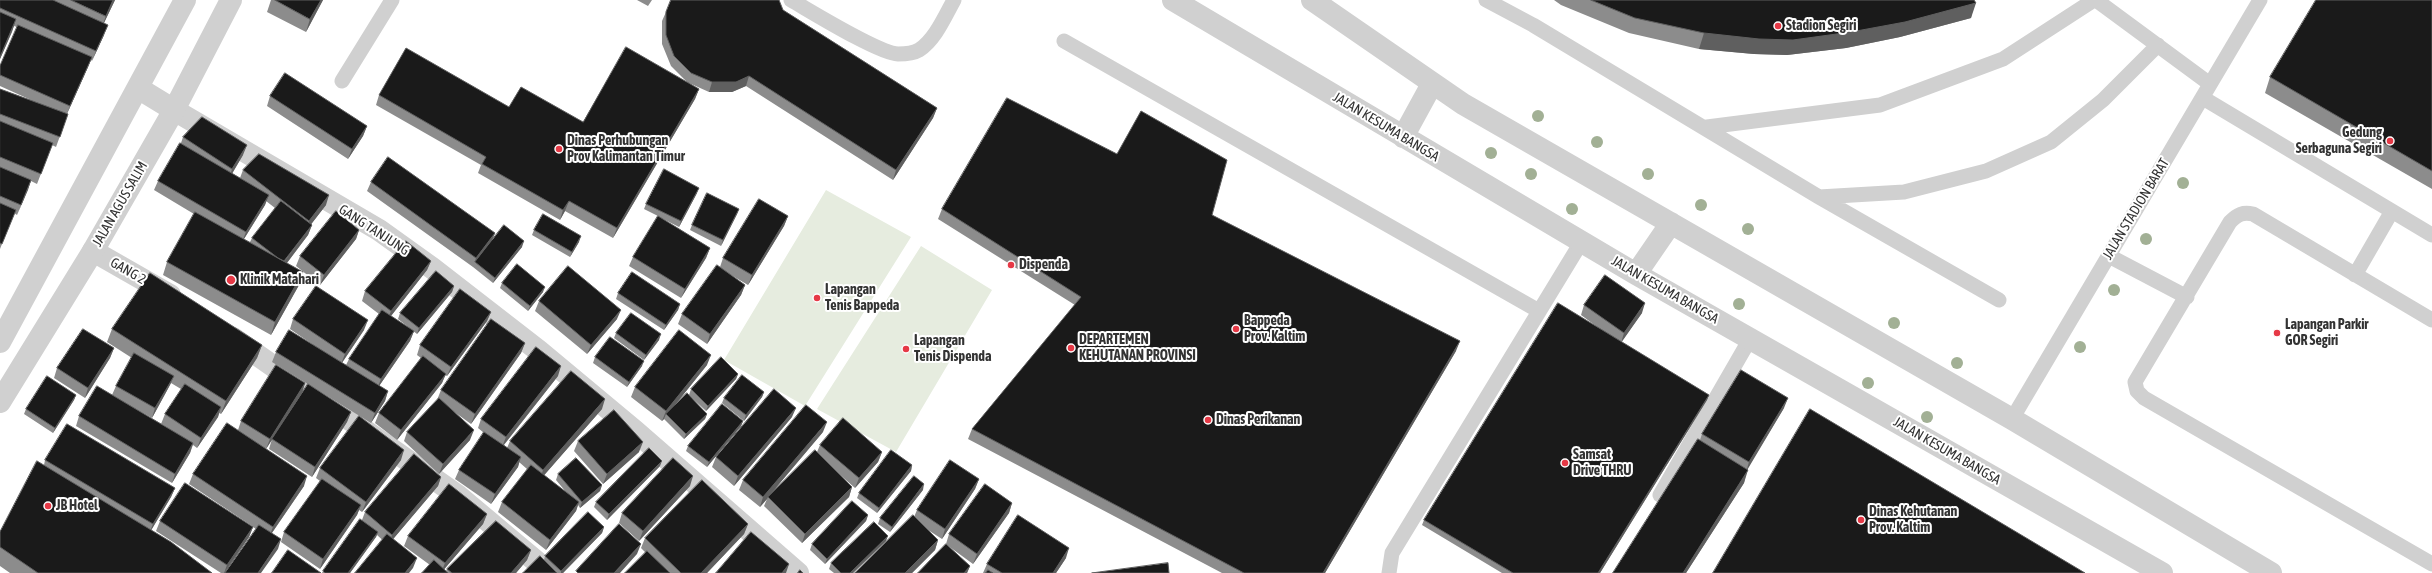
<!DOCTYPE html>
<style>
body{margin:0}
canvas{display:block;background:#fff}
</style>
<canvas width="2432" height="573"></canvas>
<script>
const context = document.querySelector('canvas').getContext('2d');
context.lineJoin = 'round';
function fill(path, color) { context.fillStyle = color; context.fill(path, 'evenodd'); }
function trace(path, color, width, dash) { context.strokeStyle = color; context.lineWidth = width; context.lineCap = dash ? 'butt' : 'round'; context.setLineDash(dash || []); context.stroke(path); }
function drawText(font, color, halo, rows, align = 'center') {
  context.font = font + ' "Asap Condensed",sans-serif'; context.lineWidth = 4; context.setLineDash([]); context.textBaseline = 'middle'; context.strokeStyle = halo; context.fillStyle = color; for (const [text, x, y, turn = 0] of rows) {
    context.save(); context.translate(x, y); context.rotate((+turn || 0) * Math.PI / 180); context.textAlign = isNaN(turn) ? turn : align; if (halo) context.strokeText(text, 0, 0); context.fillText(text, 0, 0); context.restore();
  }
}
const green = new Path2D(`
 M826,190L911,237L805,406L724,360Z
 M921,246L992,290L896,452L817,409Z`);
const service = new Path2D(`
 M791,0C812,12 878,53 898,54C904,54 914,53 919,50C935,40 945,16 954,0
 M1486,0L1533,25L1819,197L1999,300
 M2096,0L2210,84
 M1064,41L1539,311
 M342,81L392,0
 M2203,98L2432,235
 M1707,127L1880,105L2003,59L2094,0
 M1819,197L1904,192L1986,171L2051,142L2103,100L2158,45
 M2109,256L2187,297
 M2355,275L2392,211
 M2432,320L2253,214C2243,212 2238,214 2230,222L2135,382L2137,391L2144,398L2432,564
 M2012,419L2260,0
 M1660,495L1750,339
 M1389,573L1392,553L1582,241`);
const minor = new Path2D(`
 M174,110L379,230L432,268L539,351L635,431L798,573
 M93,251L170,295
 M233,338L457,495L550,573`);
const tertiary = new Path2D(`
 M1173,0L1636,274L2162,573
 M1312,0L1463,104L2012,419L2271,573
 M138,88L174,110
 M1403,137L1432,84
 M1636,274L1671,223
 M0,342L185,0
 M0,402L93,251L174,110L231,0`);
const trees = [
 [1538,116],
 [1597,142],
 [1491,153],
 [1531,174],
 [1648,174],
 [2183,183],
 [1701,205],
 [1572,209],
 [1748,229],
 [2146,239],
 [2114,290],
 [1739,304],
 [1894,323],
 [2080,347],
 [1957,363],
 [1868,383],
 [1927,417]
];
const wall = new Path2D(`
 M0,0H115L104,23V35L92,61L91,60L67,114H68L56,147L52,145L37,184L31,181L17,215L14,213L0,249V89L31,100L0,86V66L17,27L14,26L0,59Z
 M271,0H323L306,32L267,12Z
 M637,0H652L648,6Z
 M1554,0H1974L1971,18L1900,37L1846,48L1787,55L1754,54L1699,49L1629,33L1561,5Z
 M2432,0V189L2265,93L2270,77Z
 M783,10L937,108L933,118L893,180L746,86L732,92H709L689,83L699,89L695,99L613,238L565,211L560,220L478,173L481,165L376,105L379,95L509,107L583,122L687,82L671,66L662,44V21L666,12Z
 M270,96L367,126L363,136L348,159L267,106Z
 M183,137L243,155L232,173L240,178L243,170L326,205L311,224L312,225L308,235L287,263L303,272L299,285L271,335L163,275L167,262L194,214L154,190L158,181L181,143ZM266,201L275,208L252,238L250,242L244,239L265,205Z
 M371,182L495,233L492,240L522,247L493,283L473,267L367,191Z
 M697,193L679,227L661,218L710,248L706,258L681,298L629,266L633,257L658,216L644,209L646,204Z
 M739,209L737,214L721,246L690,230L692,225Z
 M942,209L1212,215L1456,351L1325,573H1222L968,439L972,429L1075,305L938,219Z
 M788,216L784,226L748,285L726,272L745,285L741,295L707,344L678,324L682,314L720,267L723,258Z
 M359,230L356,239L320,285L296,266L300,256Z
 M534,230L579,242L570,257L532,235Z
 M431,261L427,270L391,316L414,331L410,341L379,386L388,391L385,401L371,423L272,362L276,352L312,344L290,329L293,319L364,330L342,363L346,365L349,359L379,314L362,301L365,291Z
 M502,283L543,292L528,311L500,288Z
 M454,286L452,292L417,334L398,319L400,313Z
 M618,293L680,304L678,310L664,330L616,299Z
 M539,301L617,319L587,354L535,311Z
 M1584,305L1642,313L1621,342L1709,395L1707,400L1600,573H1502L1422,525L1424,520L1600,329L1581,315Z
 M491,312L487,321L447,376L445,375L442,383L397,440L375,423L379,413L421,358L417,355L420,345Z
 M112,329L262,345L257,358L221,414L219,413L218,417L197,448L193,445L190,453L172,483L76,426L79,416L112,395L116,386L132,358L107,342ZM171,383L181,389L165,414L161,424L170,429L134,408L152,418Z
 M616,333L659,340L644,360L614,338Z
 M525,343L521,353L471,424L453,411L470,440L439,474L404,441L407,432L437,400L441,390Z
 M114,348L110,358L85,398L54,378L57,368Z
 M595,357L642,366L627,387L593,363Z
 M707,365L675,405L707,414L705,419L684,439L664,419L662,421L631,397L635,387Z
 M738,374L736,379L706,411L689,395L691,389Z
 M558,376L504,445L507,448L510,441L602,409L544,475L566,492L556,480L558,474L602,485L600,491L580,508L578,505L576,511L546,550L498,512L502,502L527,469L519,462L518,467L491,504L455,479L459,470L484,433L478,428L481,419Z
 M305,383L302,393L266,449L304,486L272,533L278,549L256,529L253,527L249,537L225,573H221L156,531L160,521L252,526L189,484L193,474L238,430L241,421Z
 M764,392L762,397L744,421L722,403L724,398Z
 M76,395L74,400L53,433L24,414L26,409Z
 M1784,408L1747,469L1744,483L1686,573H1613L1700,440L1702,434Z
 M351,412L347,422L312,477L269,449L272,439Z
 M792,417L734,486L712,467L716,457Z
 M743,421L741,426L707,467L686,451L688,446Z
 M823,432L775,489L817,452L820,445L882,452L878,462L855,488L839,474L852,487L849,497L802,543L764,506L767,499L760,507L739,490L743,480Z
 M578,441L639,452L603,484L574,451Z
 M45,460L175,488L171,497L151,530L212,573H10L0,566V532L44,465Z
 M401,460L362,512L359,510L357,515L320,569L281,542L284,532L320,481L316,478L320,468Z
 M912,465L911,471L877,513L857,498L859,493Z
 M660,466L607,520L594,507L596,502Z
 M441,477L438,486L393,539L413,568L377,535L376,537L350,573H322L323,571L362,520L365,512Z
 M979,479L975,489L942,539L928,530L938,540L935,550L912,573H855L914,517L917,510Z
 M690,486L639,541L619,523L622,513Z
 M923,490L890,532L878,524L880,518Z
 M1012,503L1009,513L973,564L947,545L970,566L967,573H918L946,544L949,534Z
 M487,514L483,524L444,569L446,571L447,569L531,550L527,560L516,573H422L430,565L404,546L408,536Z
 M868,515L866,521L825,564L810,550L812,544Z
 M748,524L744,534L707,573H625L646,553L641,548L645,538Z
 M604,527L602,533L563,573H523L544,560L545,556Z
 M886,541L853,573H834L829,569L831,563Z
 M1066,558L1056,573H983L987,564Z`);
const shadedWall = new Path2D(`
 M113,0H115L101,29L106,16Z
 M321,0H323L306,32L310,19Z
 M1976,3L1971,18L1900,37L1846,48L1787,55L1754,54L1699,49L1704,33Z
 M16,19L12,32L0,59V57Z
 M108,25L104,35L92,61L96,51Z
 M92,57L88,67L66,116L70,106Z
 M749,76L746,86L732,92H709L712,82Z
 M699,89L695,99L613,238L617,228Z
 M937,108L933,118L893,180L896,170Z
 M367,126L363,136L348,159L352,149Z
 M247,145L243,155L229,179L232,169Z
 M31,180L28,190L17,215Z
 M699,188L697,193L679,227L681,221Z
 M269,195L265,205L242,242L246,232Z
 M329,195L326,205L306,231L309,221Z
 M569,201L565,211L560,220L563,210Z
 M739,209L737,214L721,246L723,240Z
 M788,216L784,226L748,285L752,275Z
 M312,225L308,235L280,272L284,262Z
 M359,230L356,239L320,285L324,275Z
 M495,233L491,243L475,262L476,258Z
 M581,236L579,242L570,257L572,252Z
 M524,241L522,247L493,283L495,278Z
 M710,248L706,258L681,298L685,289Z
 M431,261L427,270L387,321L391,311Z
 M303,272L299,285L271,335L275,322Z
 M745,285L741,295L707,344L710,334Z
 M454,286L452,292L417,334L419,328Z
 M545,287L543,292L528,311L530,306Z
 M1645,303L1642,313L1621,343L1624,333Z
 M680,304L678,310L664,330L666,325Z
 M621,310L617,319L587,354L591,345Z
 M491,312L487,321L447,376L451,367Z
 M368,320L364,330L341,364L345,354Z
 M414,331L410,341L377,389L381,379Z
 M661,334L659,340L644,360L646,355Z
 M1460,341L1456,351L1325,573H1323Z
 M525,343L521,353L471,424L475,414Z
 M262,345L257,358L221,414L226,401Z
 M114,348L110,358L85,398L88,388Z
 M711,355L707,365L667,415L666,414L664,419L662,421L666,411Z
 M644,361L642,366L627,387L629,382Z
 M561,366L558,376L502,447L506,437Z
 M446,374L442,383L397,440L401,430Z
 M738,374L736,379L706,411L708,406Z
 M174,376L170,385L152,418L155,408Z
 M305,383L302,393L266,449L270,439Z
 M388,391L385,401L371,423L375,413Z
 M764,392L762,397L744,421L746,415Z
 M76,395L74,400L53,433L55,428Z
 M1709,395L1707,400L1600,573H1598Z
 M1788,398L1784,408L1746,472L1749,462Z
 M605,399L602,409L540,480L543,470Z
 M221,407L218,417L197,448L201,438Z
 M796,408L792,417L734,486L738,476Z
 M351,412L347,422L312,477L315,467Z
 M707,414L705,419L684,439L686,434Z
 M743,421L741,426L707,467L709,462Z
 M827,422L823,432L768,497L767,499L760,507L763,497Z
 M474,430L470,440L439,474L443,464Z
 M643,442L639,452L603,484L607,474Z
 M193,443L190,453L172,483L175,474Z
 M404,450L401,460L362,512L366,502Z
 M882,452L878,462L855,488L859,478Z
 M521,457L518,467L491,504L495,494Z
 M662,461L660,466L607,520L609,514Z
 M912,465L911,471L877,513L879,508Z
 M1748,470L1744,483L1686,573H1683Z
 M307,476L304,486L269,537L273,527Z
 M693,476L690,486L639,541L643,531Z
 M441,477L438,486L389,544L392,535Z
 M979,479L975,489L942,539L945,529Z
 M924,484L923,490L890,532L892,527Z
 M602,485L600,491L580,508L582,502Z
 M852,487L849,497L802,543L805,534Z
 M175,488L171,497L149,534L153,524Z
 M579,502L576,511L546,550L550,540Z
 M1012,503L1009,513L973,564L977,554Z
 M361,505L357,515L320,569L323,559Z
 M487,514L483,524L441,573L445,563Z
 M868,515L866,521L825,564L827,559Z
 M748,524L744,534L707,573H701Z
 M253,527L249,537L224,573L227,565Z
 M604,527L602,533L563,573H561V571Z
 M378,532L376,537L350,573H348Z
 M888,536L886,541L853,573H850Z
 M281,539L278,549L261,573H258Z
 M938,540L935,550L912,573H905Z
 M641,544L637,554L620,573H614Z
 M1069,548L1066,558L1056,573H1053Z
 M531,550L527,560L516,573H511Z
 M417,558L413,568L409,573H405Z
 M789,564L786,573H782Z
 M970,566L967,573H964Z`);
const building = new Path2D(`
 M0,0H53L108,25L96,51L0,8Z
 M71,0H113L106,16Z
 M275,0H321L310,19Z
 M671,0H779L783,10L937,108L896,170L749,76L736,82H712L691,73L674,56L666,35V12Z
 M1591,0H1974L1976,3L1905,22L1851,32L1793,40L1759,39L1704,33L1635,18Z
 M2316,0H2432V171L2270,77Z
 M0,12L16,19L0,57Z
 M18,25L92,57L70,106L0,75V66Z
 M626,47L699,89L617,228L569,201L563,210L482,164L486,157L379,95L406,48L509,107L521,87L583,122Z
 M285,73L367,126L352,149L270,96Z
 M0,89L68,114L60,137L0,114Z
 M1007,98L1117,154L1141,111L1227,160L1212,215L1460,341L1323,573H1244L972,429L1081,297L942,209Z
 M202,117L247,145L232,169L183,137Z
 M0,121L53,143L41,174L0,157Z
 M180,143L269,195L246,232L158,181Z
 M259,154L329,195L309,221L243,170Z
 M388,157L495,233L476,258L371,182Z
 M0,167L31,180L21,205L0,196Z
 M664,169L699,188L681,221L646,204Z
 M707,193L739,209L723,240L692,225Z
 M759,199L788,216L752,275L723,258Z
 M281,201L312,225L284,261L278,258L252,238Z
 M0,203L16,210L2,244L0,243Z
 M336,211L359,230L324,275L300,256Z
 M195,212L303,272L275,322L167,262Z
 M543,214L581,236L572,252L534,230Z
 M658,216L710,248L685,289L633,257Z
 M504,225L524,241L495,278L475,262Z
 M406,241L431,261L391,311L365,291Z
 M517,264L545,287L530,306L502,283Z
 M717,265L745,285L710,334L682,314Z
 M568,266L621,310L591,345L539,301Z
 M436,271L454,286L419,328L400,313Z
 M632,272L680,304L666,325L618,293Z
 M150,273L262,345L226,401L112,329Z
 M1605,275L1645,303L1624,333L1584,305Z
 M316,286L368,320L345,354L293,319Z
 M460,289L491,312L451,367L420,345Z
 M1558,303L1709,395L1598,573H1513L1424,520Z
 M382,310L414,331L381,379L349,359Z
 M631,313L661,334L646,355L616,333Z
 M491,319L525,343L475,414L441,390Z
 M83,329L114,348L88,388L57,368Z
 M289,330L388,391L375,413L276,352Z
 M679,330L711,355L666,411L635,387Z
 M610,337L644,361L629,382L595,357Z
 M536,347L561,366L506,437L481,419Z
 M134,353L174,376L155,408L116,386Z
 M423,356L446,374L401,430L379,413Z
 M721,357L738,374L708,406L691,389Z
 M276,365L305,383L270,439L241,421Z
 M1741,370L1788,398L1749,462L1702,434Z
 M571,371L605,399L543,470L510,441Z
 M742,375L764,392L746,415L724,398Z
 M47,376L76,395L55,428L26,409Z
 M185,384L221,407L201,438L165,414Z
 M308,384L351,412L315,467L272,439Z
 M97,386L193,443L175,474L79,416Z
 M774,389L796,408L738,476L716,457Z
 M687,393L707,414L686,434L666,414Z
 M439,398L474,430L443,464L407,432Z
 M722,404L743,421L709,462L688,446Z
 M806,405L827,422L763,497L743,480Z
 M1810,409L2085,573H1713Z
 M614,410L643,442L607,474L578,441Z
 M359,416L404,450L366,502L320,468Z
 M843,418L882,452L859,478L820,445Z
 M227,423L307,476L273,527L193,474Z
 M67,424L175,488L153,524L45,460Z
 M484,432L521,457L495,494L459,470Z
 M1698,439L1748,470L1683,573H1613Z
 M649,448L662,461L609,514L596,502Z
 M815,450L852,487L805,534L768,497Z
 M891,450L912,465L879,508L859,493Z
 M414,454L441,477L392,535L365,512Z
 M576,458L602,485L582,502L558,474Z
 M673,458L693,476L643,531L622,513Z
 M950,460L979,479L945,529L917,510Z
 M37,461L171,542L212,573H38L0,547V532Z
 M531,465L579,502L550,540L502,502Z
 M914,476L924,484L892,527L880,518Z
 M322,479L361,505L323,559L284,532Z
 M702,480L748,524L701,573H681L645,538Z
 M185,483L253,527L227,565L160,521Z
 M449,484L487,514L445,563L408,536Z
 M985,484L1012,503L977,554L949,534Z
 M852,501L868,515L827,559L812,544Z
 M588,512L604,527L561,571L545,556Z
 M913,515L938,540L905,573H855Z
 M1018,515L1069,548L1053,573H1002L987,564Z
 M360,519L378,532L348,573H325L323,571Z
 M496,521L531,550L511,573H452L447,569Z
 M874,522L888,536L850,573H841L831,563Z
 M619,524L641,544L614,573H578L576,571Z
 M259,525L281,539L258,573H225Z
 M751,532L789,564L782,573H716Z
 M387,534L417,558L405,573H355Z
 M946,544L970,566L964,573H918Z
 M288,550L321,573H272Z
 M647,551L670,573H625Z
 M540,556L557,573H523Z
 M434,560L448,573H422Z
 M1168,563L1169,573H1092Z
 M800,570L803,573H798Z
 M988,570L993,573H986Z`);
const markers = [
 [1778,26,4,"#e63946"],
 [2390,141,4,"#e63946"],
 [559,149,4,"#e63946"],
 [1011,265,4,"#e63946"],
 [231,280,5,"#e63946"],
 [817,298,4,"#e63946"],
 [1236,329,4,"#e63946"],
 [2277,333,4,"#e63946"],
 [1071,348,4,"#e63946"],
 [906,349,4,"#e63946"],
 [1208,420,4,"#e63946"],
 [1565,463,4,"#e63946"],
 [48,506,4,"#e63946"],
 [1861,520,4,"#e63946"]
];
const poiNames = [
 ["Stadion Segiri",1786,26],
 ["Gedung",2382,133,"right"],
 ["Serbaguna Segiri",2382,149,"right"],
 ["Dinas Perhubungan",567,141],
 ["Prov Kalimantan Timur",567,157],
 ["Dispenda",1019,265],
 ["Klinik Matahari",240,280],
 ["Lapangan",825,290],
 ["Tenis Bappeda",825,306],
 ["Bappeda",1244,321],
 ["Prov. Kaltim",1244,337],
 ["Lapangan Parkir",2285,325],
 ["GOR Segiri",2285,341],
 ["DEPARTEMEN",1079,340],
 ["KEHUTANAN PROVINSI",1079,356],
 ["Lapangan",914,341],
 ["Tenis Dispenda",914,357],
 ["Dinas Perikanan",1216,420],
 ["Samsat",1573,455],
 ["Drive THRU",1573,471],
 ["JB Hotel",56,506],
 ["Dinas Kehutanan",1869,512],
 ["Prov. Kaltim",1869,528]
];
const streetNames = [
 ["JALAN KESUMA BANGSA",1386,127,31],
 ["JALAN AGUS SALIM",120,204,-60],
 ["JALAN STADION BARAT",2136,209,-59],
 ["GANG TANJUNG",374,230,33],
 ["GANG 2",128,271,30],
 ["JALAN KESUMA BANGSA",1665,290,30],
 ["JALAN KESUMA BANGSA",1947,451,30]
];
fill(green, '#e6ecdf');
trace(service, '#d0d0d0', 15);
trace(minor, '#d0d0d0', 22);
trace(tertiary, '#d0d0d0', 22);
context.fillStyle = '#a2b095';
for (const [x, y] of trees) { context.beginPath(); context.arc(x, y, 6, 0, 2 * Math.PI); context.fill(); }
fill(wall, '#8c8c8c');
fill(shadedWall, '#5f5f5f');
fill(building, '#1a1a1a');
trace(building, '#5f5f5f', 1);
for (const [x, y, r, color] of markers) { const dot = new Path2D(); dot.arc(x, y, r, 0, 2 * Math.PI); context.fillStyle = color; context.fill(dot); trace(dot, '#fff', 1.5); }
drawText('bold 14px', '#333', '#fff', poiNames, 'left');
drawText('14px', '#333', '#fff', streetNames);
</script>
